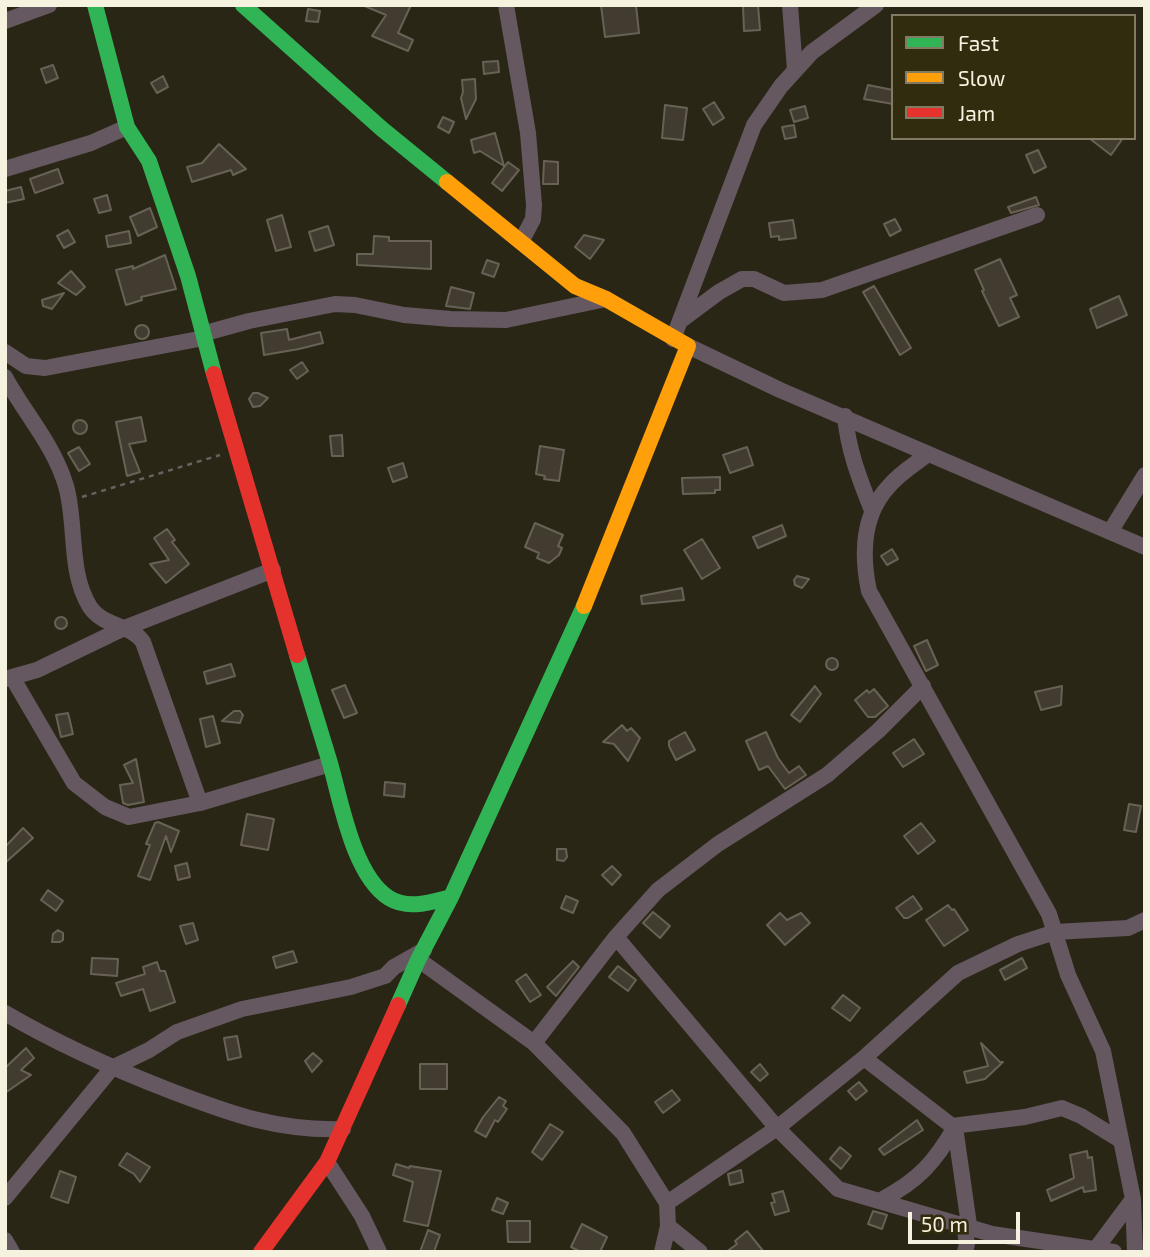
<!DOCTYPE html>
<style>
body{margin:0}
#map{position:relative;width:1150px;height:1257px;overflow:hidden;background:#2a2616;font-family:"Exo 2",sans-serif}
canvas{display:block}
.frame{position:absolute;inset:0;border:7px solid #f5f2e0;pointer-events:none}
.legend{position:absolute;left:891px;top:14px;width:245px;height:126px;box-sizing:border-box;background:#322c0e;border:2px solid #807b62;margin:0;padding:9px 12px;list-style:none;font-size:21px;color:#f5f2e0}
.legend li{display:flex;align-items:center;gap:14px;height:35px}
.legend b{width:35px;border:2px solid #807b62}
.scale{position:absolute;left:908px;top:1212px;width:112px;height:32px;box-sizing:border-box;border:4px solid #f5f2e0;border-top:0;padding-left:9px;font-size:21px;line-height:24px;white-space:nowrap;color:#f5f2e0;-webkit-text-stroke:5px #322c0e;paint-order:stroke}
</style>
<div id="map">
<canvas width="1150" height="1257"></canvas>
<div class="frame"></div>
<ul class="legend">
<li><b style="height:9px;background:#30b455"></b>Fast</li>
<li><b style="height:9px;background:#ff9f0a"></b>Slow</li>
<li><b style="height:9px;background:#e5322d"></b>Jam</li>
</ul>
<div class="scale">50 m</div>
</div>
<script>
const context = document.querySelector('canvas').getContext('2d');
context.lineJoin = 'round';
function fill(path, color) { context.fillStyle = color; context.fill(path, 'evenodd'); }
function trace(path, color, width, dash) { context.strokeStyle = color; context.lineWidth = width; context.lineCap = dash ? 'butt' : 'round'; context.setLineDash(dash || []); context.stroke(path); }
const building = new Path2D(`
 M362,5H411L398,33L413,40L408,51L372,36L386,15Z
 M601,5H636L639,33L605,37Z
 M743,5H758L760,30L744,31Z
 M308,9L320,11L318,22L306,21Z
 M498,61L499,72L484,74L483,62Z
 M53,65L58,78L46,83L41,69Z
 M163,76L168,87L157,93L151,83Z
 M475,79L476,99L466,119L461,98L463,92L462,80Z
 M868,85L893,90V104L864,99Z
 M714,102L724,118L713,125L703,109Z
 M665,105L687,108L683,140L662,138Z
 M805,106L808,118L794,122L790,110Z
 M443,117L454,122L449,133L438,127Z
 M794,125L796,137L785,139L782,127Z
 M495,133L504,166L480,151L474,153L471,140Z
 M1089,138H1123L1111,155Z
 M219,144L246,169L233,175L231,170L192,182L187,167L202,163Z
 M1038,150L1046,167L1034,173L1026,155Z
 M544,161L558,162V184H543Z
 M508,162L519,170L502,191L492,183Z
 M58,169L63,183L35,193L30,179Z
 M21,187L24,199L5,203V191Z
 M107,195L111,210L99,213L94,199Z
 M1036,197L1039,205L1011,213L1008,207Z
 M150,208L157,227L138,236L130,217Z
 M282,215L291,247L276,251L267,220Z
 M895,219L901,230L890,236L884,224Z
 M793,220L796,238L779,240V236L771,237L769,223Z
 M328,226L334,245L315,251L309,232Z
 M68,230L75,242L64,248L57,236Z
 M129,231L131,243L108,247L106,236Z
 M584,235L604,240L590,259L575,247Z
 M374,236L389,237V241H431V269L357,265V254H373Z
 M165,255L176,289L141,297L142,300L126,305L116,270L133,266V269Z
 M1000,259L1017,295L1010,298L1019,317L999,326L982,291L984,290L975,270Z
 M487,260L499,264L494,277L482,273Z
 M71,271L85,287L76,295L58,283Z
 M874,286L911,348L900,355L863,292Z
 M451,287L474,293L470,309L446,306Z
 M64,293L52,309L43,306L42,300Z
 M1119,296L1127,315L1097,328L1090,309Z
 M135 332a7 7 0 1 1 14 0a7 7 0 1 1-14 0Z
 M287,329L289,340L320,332L323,343L299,349L264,355L261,333Z
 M302,362L308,371L297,379L290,370Z
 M253,393H258L268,398L260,406L253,407L249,399Z
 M141,417L146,441L129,444L140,472L127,476L116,422Z
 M73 427a7 7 0 1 1 14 0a7 7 0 1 1-14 0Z
 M342,435L343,456H332L330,436Z
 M540,446L564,450L559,481L544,479L545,476L536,474Z
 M79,447L90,464L79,471L68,453Z
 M747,447L753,465L730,473L723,455Z
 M403,463L407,477L393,482L388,468Z
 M720,477V490H715V493L683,494L682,478Z
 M535,523L563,535L558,546L562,548L559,555L549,563L537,558L539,553L525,547Z
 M782,525L786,536L758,548L753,537Z
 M167,529L175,540L172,542L189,564L166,583L150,564L169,560L154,538Z
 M702,539L720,568L702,579L684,550Z
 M892,549L898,559L887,565L881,556Z
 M797,576L809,579L802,588L795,585L794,580Z
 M682,588L684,600L642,604L641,596Z
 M55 623a6 6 0 1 1 12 0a6 6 0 1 1-12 0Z
 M927,640L938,665L926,671L914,646Z
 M826 664a6 6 0 1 1 12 0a6 6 0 1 1-12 0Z
 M231,664L235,676L207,684L204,672Z
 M345,685L357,713L344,718L332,690Z
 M815,686L821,694L800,722L791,715Z
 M1062,686L1061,705L1041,710L1035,692Z
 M874,689L888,706L875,717H868L855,700L867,690L869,693Z
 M234,711H240L243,715L240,723L222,721Z
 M68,713L73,734L61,737L56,715Z
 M213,716L220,743L206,747L200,719Z
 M622,725L627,731L631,728L640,738L628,761L614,744L603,742Z
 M685,732L695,750L676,760L669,746V741Z
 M766,732L778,758L789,773L799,766L806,775L785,789L768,766L759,770L746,741Z
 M914,739L924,754L903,767L893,753Z
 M136,759L144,802L128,805L123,803L120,785L133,783L124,765Z
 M385,782L405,784L404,797L384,795Z
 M1129,804L1141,806L1136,832L1124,830Z
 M247,814L274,819L268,850L241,845Z
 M158,822L179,831L171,852L166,836L150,880L138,876L150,845L146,844L155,823Z
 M921,823L935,841L918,854L904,836Z
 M23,828L33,838L5,863V847Z
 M557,849H566L567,857L564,861L557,860Z
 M187,863L190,877L178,880L175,866Z
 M612,866L621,875L612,885L602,875Z
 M48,890L63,901L56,911L41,900Z
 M566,896L578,901L573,913L561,908Z
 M913,896L922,909L908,918H904L896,908Z
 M948,905L952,910L954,909L968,930L944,946L926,920Z
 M653,912L670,926L660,938L643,923Z
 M780,913L787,920L801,913L810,923L785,945L767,925Z
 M193,923L198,940L186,944L180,926Z
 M58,930L63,933V940L60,942H52L53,934Z
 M293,951L297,962L276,968L273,957Z
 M92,958L118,959L117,976L91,974Z
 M1022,958L1027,968L1005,980L1000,970Z
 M573,961L579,967L556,996L547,987Z
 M157,962L160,971H165L175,1002L150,1011L143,989L121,996L116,983L145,974L143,967Z
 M618,966L636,980L628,991L609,977Z
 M526,974L541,995L530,1002L516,981Z
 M843,995L860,1008L850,1021L832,1008Z
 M237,1036L241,1057L228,1060L224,1038Z
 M981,1043L1000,1062H1003L985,1079L967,1083L964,1072L988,1066Z
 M26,1048L34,1058L21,1070L31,1075L5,1093V1068Z
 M313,1053L322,1061L312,1072L305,1061Z
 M420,1064H447V1089H420Z
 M760,1064L768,1074L760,1081L751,1072Z
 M859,1082L867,1091L856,1100L848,1091Z
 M672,1090L680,1100L663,1113L655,1102Z
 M499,1097L506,1101L503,1106L507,1109L498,1122L495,1120L486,1137L475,1131L483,1117Z
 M917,1120L923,1130L884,1155L879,1149Z
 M550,1124L563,1132L542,1160L532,1152Z
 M840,1147L851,1156L841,1169L830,1159Z
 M1087,1151L1088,1158L1092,1157L1096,1190L1084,1192L1083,1187L1051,1201L1047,1190L1074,1178L1070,1155Z
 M127,1153L150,1167L140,1182L134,1174L119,1165Z
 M396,1164L409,1168L410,1166L441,1171L428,1226L404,1221L413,1182L393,1175Z
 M741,1170L743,1182L730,1185L728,1174Z
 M60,1171L76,1177L68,1203L51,1197Z
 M783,1191L789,1211L775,1215L771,1203L775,1202L772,1194Z
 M497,1198L508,1203L503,1214L492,1210Z
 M873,1211L887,1215L882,1229L868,1224Z
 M507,1221H530V1242H508Z
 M582,1224L607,1237L600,1252H581L571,1247Z
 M428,1230L440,1235L434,1252H420Z
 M747,1231L764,1252H726L737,1244L735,1241Z`);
const path = new Path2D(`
 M82,497L220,455`);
const street = new Path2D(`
 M506,5L528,133L534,205L533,219L521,242
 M790,5L795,70
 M5,21L49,5
 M5,169L91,143L127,127
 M680,321L719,292L742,279H754L784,293L822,290L1037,215
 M202,334L249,321L335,304L355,305L404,315L451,319L506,320L606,299
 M673,339L754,125L781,86L812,52L876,5
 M688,346L780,390L1145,547
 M5,352L26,366L45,368L204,338
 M5,377C25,414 54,445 66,486C77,524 68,572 90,607C103,627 131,624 143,642L200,803L330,764
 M845,416C848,449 859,478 871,508
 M928,454C915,464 900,473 890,485C862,514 861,553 869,591L1049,914L1068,975L1103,1051L1133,1199L1135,1252
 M1110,532L1145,475
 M12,677L74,783L105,807L129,817L200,803
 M5,679L37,670L122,629L273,570
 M616,937L777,1128L838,1189L992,1234L1114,1252
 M419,960L534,1043L623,1133L667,1203L668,1226L662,1252
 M5,1013C58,1044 114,1069 171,1091C231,1114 277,1131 343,1129
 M534,1043L616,937L658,890L718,844L827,775L878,731L923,686
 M864,1058L952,1126L1025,1117L1062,1108L1081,1116L1120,1140
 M955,1127L969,1225
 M327,1162L362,1216L379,1252
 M5,1198L112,1068L149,1050L177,1032L242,1009L351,987L385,976L394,967L424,950
 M881,1200C918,1181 935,1162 955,1127
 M667,1203L777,1128L864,1058L958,973L1018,944L1055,932L1128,928L1145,920
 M964,1224L967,1244L965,1252
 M668,1226L700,1252
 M5,1240L12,1252
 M1095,1250L1133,1199`);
const fast = new Path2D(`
 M95,5L127,127L149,161L188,276L214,374
 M243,5L382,129L447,182
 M297,655C308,691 319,727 330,763C341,801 353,875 389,898C408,910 431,902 451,897
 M398,1005L418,960L451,897L584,606`);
const slow = new Path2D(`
 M447,182L575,286L606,299L688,346L584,606`);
const jam = new Path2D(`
 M214,374L297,655
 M261,1252L327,1162L398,1005`);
fill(building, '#423c30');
trace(building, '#686155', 2);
trace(path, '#686061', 2.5, [5, 5]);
trace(street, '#655861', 16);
trace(fast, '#30b455', 16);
trace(slow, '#ff9f0a', 16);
trace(jam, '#e5322d', 16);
</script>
